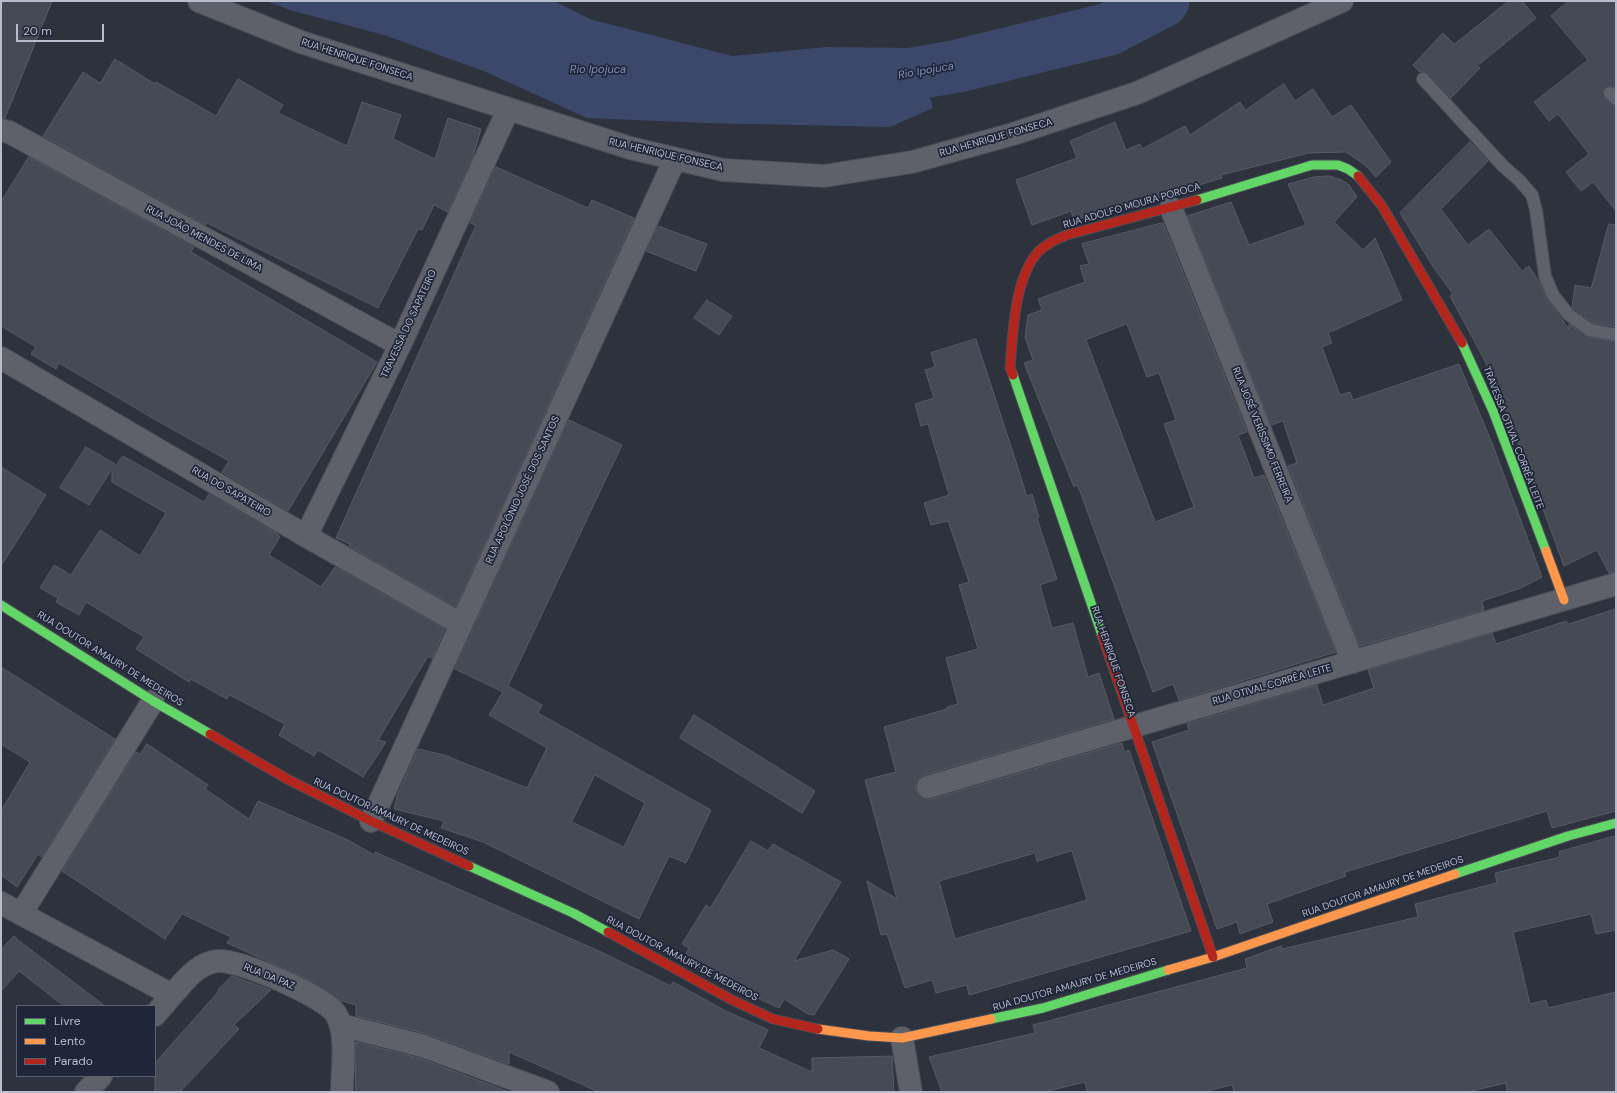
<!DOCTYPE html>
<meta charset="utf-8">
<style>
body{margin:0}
#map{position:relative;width:1617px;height:1093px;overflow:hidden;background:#2d323d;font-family:"DM Sans",sans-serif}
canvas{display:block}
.frame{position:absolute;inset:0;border:2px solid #b8bdcd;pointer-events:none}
.legend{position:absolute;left:16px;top:1005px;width:140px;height:72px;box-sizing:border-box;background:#1f2639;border:1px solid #5c6274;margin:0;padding:5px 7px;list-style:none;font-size:12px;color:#b8bdcd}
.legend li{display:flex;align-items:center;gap:8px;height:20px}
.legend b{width:20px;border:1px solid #5c6274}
.scale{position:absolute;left:16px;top:24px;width:88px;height:18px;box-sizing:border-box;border:2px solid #b8bdcd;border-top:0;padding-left:5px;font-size:12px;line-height:14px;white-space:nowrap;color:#b8bdcd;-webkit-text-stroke:3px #1f2639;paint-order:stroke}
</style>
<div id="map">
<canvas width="1617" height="1093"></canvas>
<div class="frame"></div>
<ul class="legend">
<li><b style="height:5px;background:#63d668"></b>Livre</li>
<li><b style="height:5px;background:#ff974d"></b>Lento</li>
<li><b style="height:5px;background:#b3261e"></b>Parado</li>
</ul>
<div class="scale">20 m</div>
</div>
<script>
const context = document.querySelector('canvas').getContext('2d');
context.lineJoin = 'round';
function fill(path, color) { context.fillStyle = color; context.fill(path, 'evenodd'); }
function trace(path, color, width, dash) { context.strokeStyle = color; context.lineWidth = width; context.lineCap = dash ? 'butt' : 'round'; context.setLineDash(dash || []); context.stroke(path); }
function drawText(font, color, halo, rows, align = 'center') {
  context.font = font + ' "DM Sans",sans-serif'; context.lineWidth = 3.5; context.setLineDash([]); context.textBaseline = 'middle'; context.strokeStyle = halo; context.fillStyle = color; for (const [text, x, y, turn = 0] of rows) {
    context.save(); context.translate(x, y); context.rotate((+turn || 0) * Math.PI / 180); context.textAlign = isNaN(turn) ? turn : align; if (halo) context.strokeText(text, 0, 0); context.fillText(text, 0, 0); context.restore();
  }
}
const water = new Path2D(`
 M266,1H554L590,19L732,56L827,47L914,48L933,108L890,127L705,123L587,118L486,72L384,35L290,10Z`);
const river = new Path2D(`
 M849,85L958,66L1109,29L1163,1`);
const building = new Path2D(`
 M1,1H52L5,118H1Z
 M1509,1H1522L1536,18L1477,66L1480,68L1451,98L1429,74L1420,72L1413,65L1443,33L1454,44Z
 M1569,1H1616V88L1608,86L1603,91L1605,98L1611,105L1616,106V211L1593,182L1581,191L1566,172L1589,154L1558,114L1549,121L1534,102L1588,60L1551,16Z
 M115,59L155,84L156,82L216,116L238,79L283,105L278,113L347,146L362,102L401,115L393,139L435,159L448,118L481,129L473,157L448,212L434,205L422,230L418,229L378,308L207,223L206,225L43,136L83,72L100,83Z
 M1284,84L1295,101L1313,89L1332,117L1351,105L1391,162L1376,177L1365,165L1346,152L1309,153L1221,175L1222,178L1131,206L1074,220L1071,211L1032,225L1016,180L1077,158L1070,141L1115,122L1126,150L1140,144L1142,149L1185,126L1190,135L1240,102L1245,110Z
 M1470,142L1488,161L1441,209L1468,245L1489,229L1522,271L1529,266L1540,283L1547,299L1569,329V324L1588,337L1616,342V572L1609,573L1597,550L1564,566L1515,433L1485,361L1450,296L1453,294L1434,268L1400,213Z
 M29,157L194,247L191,252L377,362L288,511L222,472L229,461L161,423L59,363L56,369L31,354L36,347L1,326V202Z
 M496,167L588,208L592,200L634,218L456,607L349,546L350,544L336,538L476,225L470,223Z
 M1329,176L1342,180L1349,185L1357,197L1334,222L1363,250L1375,238L1402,300L1328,333L1332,343L1322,347L1340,395L1350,392L1353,400L1459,364L1492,443L1542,577L1521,588L1482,601L1484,610L1360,646L1288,466L1297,463L1283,421L1271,425L1187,216L1231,202L1249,245L1306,225L1288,184L1314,177Z
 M1163,223L1247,432L1238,435L1254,478L1264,475L1336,652L1179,700L1173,684L1153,692L1081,494L1077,485L1074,487L1024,363L1033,360L1025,337L1028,315L1042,310L1038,299L1085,282L1080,266L1089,264L1082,244ZM1127,324L1147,377L1159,373L1176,420L1164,424L1194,507L1155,522L1086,340Z
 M1609,224L1616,225V327L1593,323L1572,307L1575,285L1591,288Z
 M658,226L707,244L696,271L646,251Z
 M707,300L732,316L719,335L694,318Z
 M976,339L1027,496L1032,494L1039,517L1037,518L1057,579L1040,585L1052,628L1073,623L1088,677L1099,673L1114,719L924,775L919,778L916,784V791L920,796L925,799H932L1122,743L1124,752L1129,750L1191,931L969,995L967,985L936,993L932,980L905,988L887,934L881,935L867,881L897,899L865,780L896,772L884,727L947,709V707L958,704L946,658L978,649L959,585L969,582L948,521L931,525L924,503L949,495L928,424L921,426L915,404L934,398L925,370L935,367L931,353ZM1072,851L1087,900L955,939L939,881L1035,853L1037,861Z
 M569,420L622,445L508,686L542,705L538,713L711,810L686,863L669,856L639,919L483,842L441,828L444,821L394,809L398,793L418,749L444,755L527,788L547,748L489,715L503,692L455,669ZM595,775L645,803L624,847L572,822Z
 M86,447L115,464L89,505L60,488Z
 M123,456L204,502L209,494L276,533L280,537L269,555L321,587L335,567L445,629L432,658L428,656L378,740L386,742L363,777L318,750L314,756L279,735L285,724L230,695L227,699L191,679L189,682L136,649L144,637L86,602L79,615L56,602L58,598L40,588L54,565L71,575L100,530L140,556L166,513L112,482V472Z
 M1,467L46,495L1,566Z
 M1616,609V811L1552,828L1547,811L1345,872L1346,876L1267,904L1273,922L1240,934L1237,922L1217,929L1152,742L1189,730L1187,724L1317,685L1323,705L1374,688L1368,670L1492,633L1496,644L1566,621L1568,624Z
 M1,667L115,739L42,857L38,854L17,887L1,875V811L30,762L1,744Z
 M694,715L815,791L802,813L680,738Z
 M147,744L208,785L205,789L249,819L258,801L348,840L374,855L375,852L601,952L671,986L673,982L726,1011L768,1030L759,1048L812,1072V1058L892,1056L894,1092H599L509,1052V1064L427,1034L356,1016V1005L339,1000L305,978L227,943L231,937L182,914L165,939L62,871L136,752L140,754Z
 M1616,836V930L1596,934L1591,914L1513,932L1530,1004L1546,1000L1548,1008L1616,992V1092H1507L1506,1083L1467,1092H1234L1232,1085L1203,1092H1087L1085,1082L1044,1092H942L929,1057L1035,1033L1033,1025L1247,968L1245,959L1281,946L1282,949L1418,917L1415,904L1497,883L1495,873L1560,857L1559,852Z
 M751,841L768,851L773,844L841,882L794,961L833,950L849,959L814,1015L808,1014L784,999L779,1008L777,1007L738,989L684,959L689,948L682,944L706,905L710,908Z
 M14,936L18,940L105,1006H64L19,971L1,991V950Z
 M232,976L271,990L234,1025L239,1029L180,1092H155V1063L219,991L218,990Z
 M356,1042L419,1058L509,1092H356Z`);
const lane = new Path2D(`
 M1423,79L1503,166L1519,180L1532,195L1536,210L1545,276L1553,295L1568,314L1590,330L1616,335
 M1610,93L1616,99`);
const street = new Path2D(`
 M199,1L301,42L630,148L723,170L824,176L912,162L1013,134L1137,93L1342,1
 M1,130L9,132L400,345
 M1171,208L1353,662
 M1,358L306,536L461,624
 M306,536L400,345L508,110
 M928,787L1616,584
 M371,821L675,159
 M1,903L172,995C185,981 197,963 218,961C238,959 326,997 336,1014C348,1035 342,1068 342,1092
 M21,914L153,701
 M155,1015L172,995
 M341,1025L423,1046L548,1092
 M902,1038L911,1092
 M86,1092L101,1076`);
const fast = new Path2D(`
 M1197,200L1312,165H1338L1348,169L1358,176
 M1462,343L1493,411L1546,551
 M1013,375L1102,635
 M1,605L153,701L210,734
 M469,866L573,913L608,932
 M1455,874L1568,836L1616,823
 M991,1019L1043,1008L1168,970`);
const slow = new Path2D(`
 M1546,551L1564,600
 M1168,970L1213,957L1455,874
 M818,1029L869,1036L902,1038L991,1019`);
const jam = new Path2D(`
 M1358,176L1382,206L1462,343
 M1013,375L1010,368C1013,334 1014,279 1038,252C1046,244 1056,239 1067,235L1197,200
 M1102,635L1213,957
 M210,734L287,779L371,821L469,866
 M608,932L732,1000L773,1019L818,1029`);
const streetNames = [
 ["RUA HENRIQUE FONSECA",357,60,18],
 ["RUA HENRIQUE FONSECA",996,138,-16],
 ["RUA HENRIQUE FONSECA",666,155,13],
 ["RUA ADOLFO MOURA POROCA",1132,206,-16],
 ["RUA JOÃO MENDES DE LIMA",204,239,28],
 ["TRAVESSA DO SAPATEIRO",409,324,-65],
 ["RUA JOSÉ VERÍSSIMO FERREIRA",1262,435,68],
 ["TRAVESSA OTIVAL CORRÊA LEITE",1513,438,69],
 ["RUA APOLÔNIO JOSÉ DOS SANTOS",523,490,-65],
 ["RUA DO SAPATEIRO",231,492,30],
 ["RUA DOUTOR AMAURY DE MEDEIROS",110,659,32],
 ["RUA HENRIQUE FONSECA",1113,662,71],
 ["RUA OTIVAL CORRÊA LEITE",1272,685,-16],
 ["RUA DOUTOR AMAURY DE MEDEIROS",391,817,25],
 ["RUA DOUTOR AMAURY DE MEDEIROS",1383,887,-19],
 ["RUA DOUTOR AMAURY DE MEDEIROS",682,959,28],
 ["RUA DA PAZ",269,977,22],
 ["RUA DOUTOR AMAURY DE MEDEIROS",1075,985,-16]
];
const waterNames = [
 ["Rio Ipojuca",598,70],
 ["Rio Ipojuca",926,71,-10]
];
fill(water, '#3b4869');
trace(river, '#3b4869', 53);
fill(building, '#464a54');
trace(building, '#555a65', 1);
trace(lane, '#4a4d56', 14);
trace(street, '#4a4d56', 24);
trace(fast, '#4a4d56', 11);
trace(slow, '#4a4d56', 11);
trace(jam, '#4a4d56', 11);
trace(lane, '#5e616a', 12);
trace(street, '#5e616a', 22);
trace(fast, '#63d668', 9);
trace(slow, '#ff974d', 9);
trace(jam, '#b3261e', 9);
drawText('10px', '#b8bdcd', '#1f2639', streetNames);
drawText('italic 11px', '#7f8eb4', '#1f2639', waterNames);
</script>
